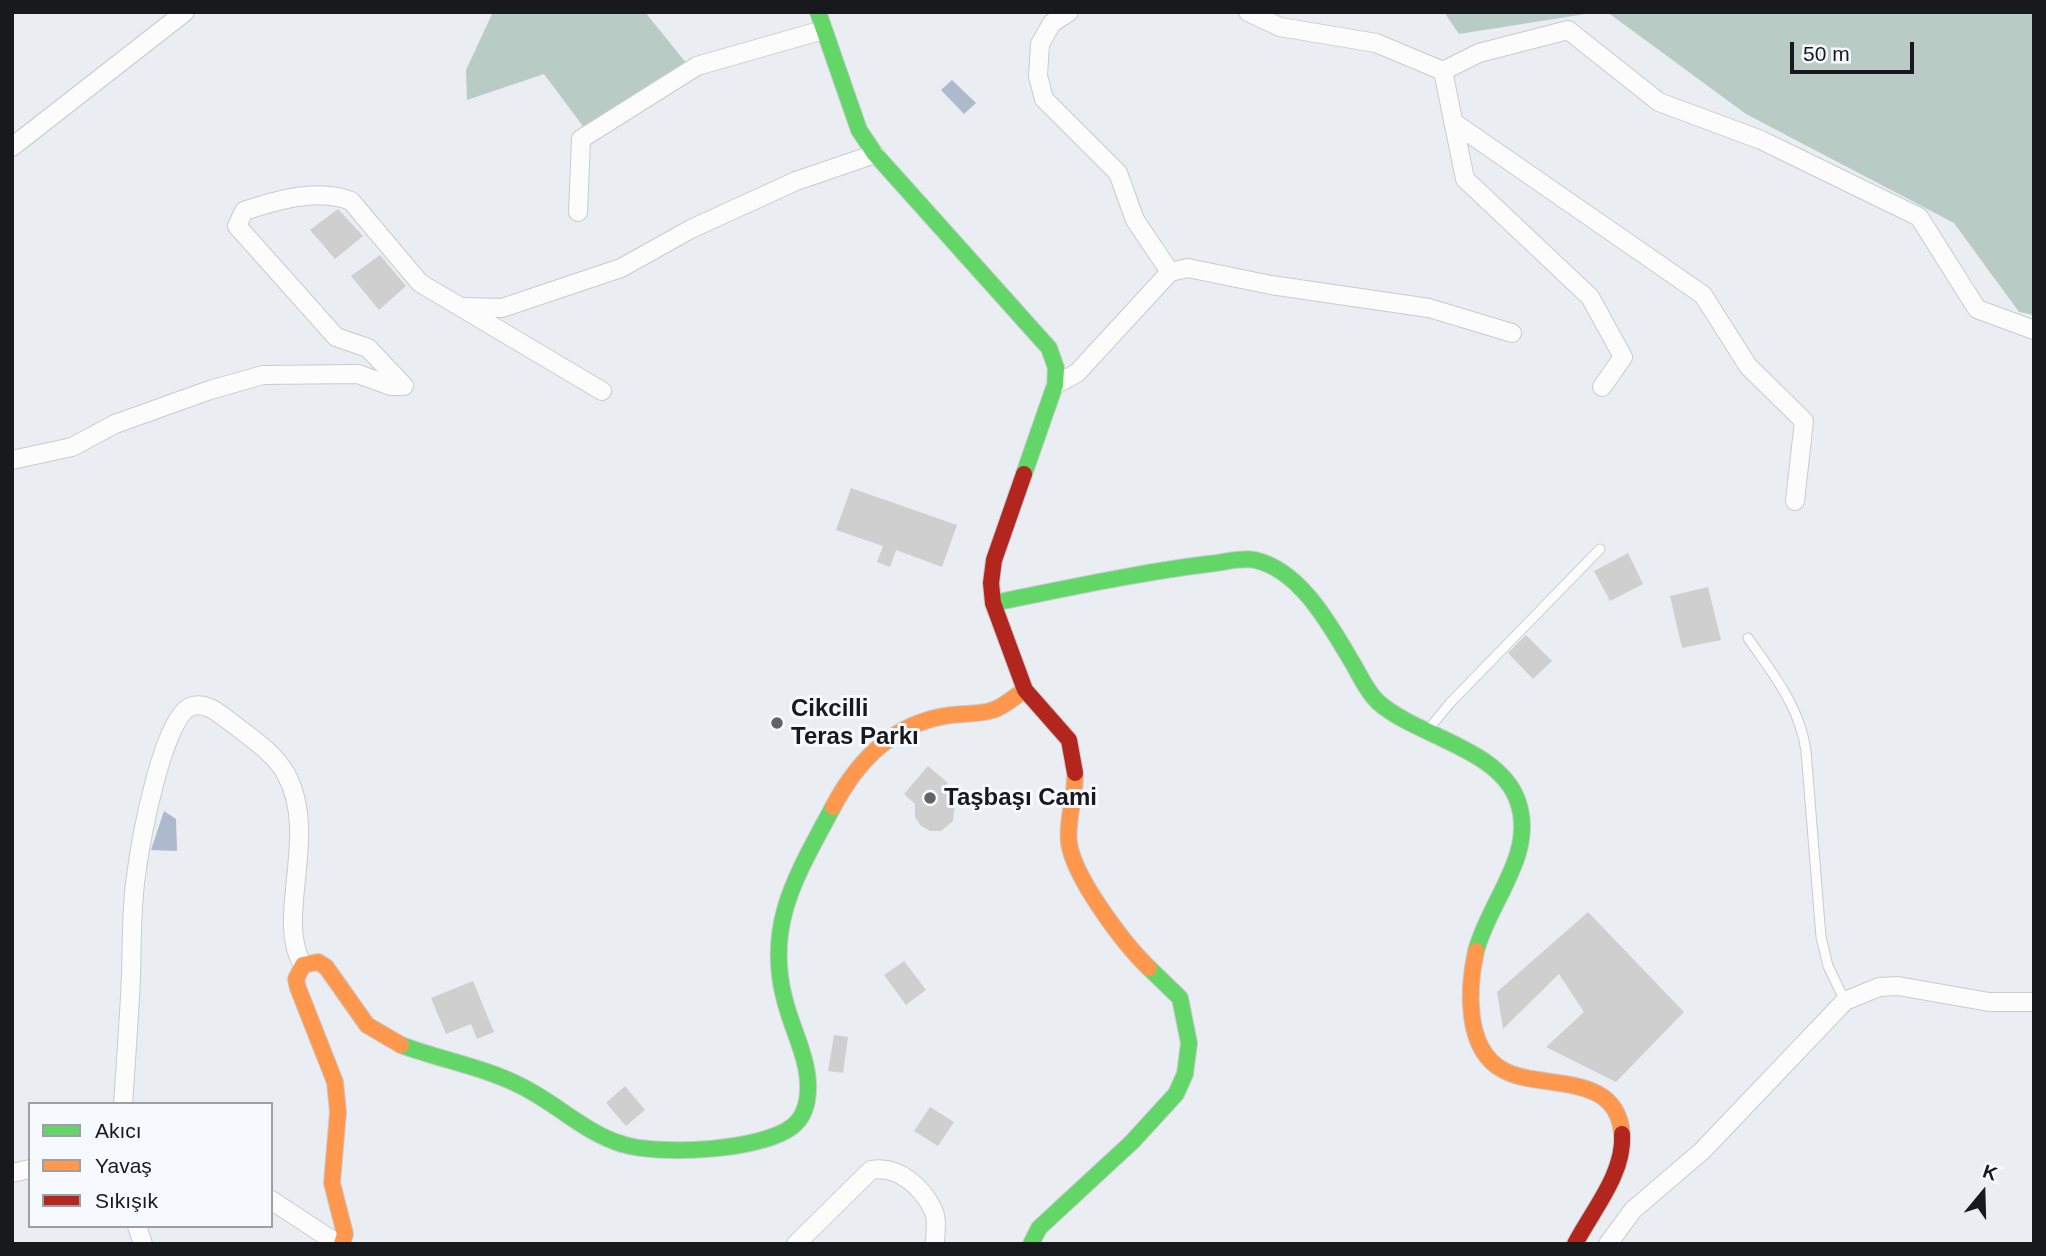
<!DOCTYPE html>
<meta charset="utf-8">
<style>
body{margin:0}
#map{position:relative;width:2046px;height:1256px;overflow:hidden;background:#eaedf2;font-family:Arial,sans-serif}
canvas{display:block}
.frame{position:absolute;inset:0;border:14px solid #18191c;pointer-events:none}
.legend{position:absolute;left:28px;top:1102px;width:245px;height:126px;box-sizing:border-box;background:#f6f9fe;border:2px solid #9d9fa4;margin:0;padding:9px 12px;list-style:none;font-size:21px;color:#18191c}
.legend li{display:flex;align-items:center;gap:14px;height:35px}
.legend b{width:35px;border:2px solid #9d9fa4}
.north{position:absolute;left:1948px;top:1158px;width:70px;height:70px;-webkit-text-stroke:5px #f6f9fe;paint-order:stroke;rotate:19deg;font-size:19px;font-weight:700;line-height:28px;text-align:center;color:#18191c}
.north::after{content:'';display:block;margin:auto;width:24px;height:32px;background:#18191c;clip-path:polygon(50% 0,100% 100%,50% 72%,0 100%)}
.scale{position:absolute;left:1790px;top:42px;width:124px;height:32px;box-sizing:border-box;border:4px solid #18191c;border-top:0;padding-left:9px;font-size:21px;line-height:24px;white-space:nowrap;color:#18191c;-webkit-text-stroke:5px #f6f9fe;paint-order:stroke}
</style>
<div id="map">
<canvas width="2046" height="1256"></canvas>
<div class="frame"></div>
<ul class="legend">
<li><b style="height:9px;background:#63d668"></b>Akıcı</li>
<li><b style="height:9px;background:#ff974d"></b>Yavaş</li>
<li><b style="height:9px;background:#b3261e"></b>Sıkışık</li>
</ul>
<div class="north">K</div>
<div class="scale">50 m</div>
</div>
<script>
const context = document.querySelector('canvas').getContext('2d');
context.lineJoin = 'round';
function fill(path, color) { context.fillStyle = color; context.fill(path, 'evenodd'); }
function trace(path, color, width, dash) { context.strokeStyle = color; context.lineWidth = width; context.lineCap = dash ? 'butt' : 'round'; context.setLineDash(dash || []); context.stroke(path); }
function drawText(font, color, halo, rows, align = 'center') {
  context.font = font + ' Arial,sans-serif'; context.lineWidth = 6; context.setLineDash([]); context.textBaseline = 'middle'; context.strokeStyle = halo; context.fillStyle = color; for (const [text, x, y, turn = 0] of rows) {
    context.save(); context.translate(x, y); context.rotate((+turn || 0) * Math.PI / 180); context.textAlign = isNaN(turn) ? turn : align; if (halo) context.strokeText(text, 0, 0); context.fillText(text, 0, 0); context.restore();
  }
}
const forest = new Path2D(`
 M493,12H645L687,64L585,129L544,74L467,100L466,70Z
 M1444,12H1598L1459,34Z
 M1607,12H2034V315L2019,312L1954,223L1746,114Z`);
const water = new Path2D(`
 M952,80L976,103L964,114L941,90Z
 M164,811L176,819L177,851L151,850Z`);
const building = new Path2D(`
 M338,209L363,236L335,259L310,230Z
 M380,255L406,286L379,310L351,276Z
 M851,488L957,525L942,567L896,550L890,567L877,562L883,546L836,530Z
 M1628,553L1643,584L1610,601L1594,571Z
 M1708,587L1721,640L1682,648L1670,596Z
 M1526,635L1552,661L1533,679L1508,653Z
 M928,766L948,783L943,788L955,805L953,821L941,831H930L921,826L915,817V804L904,794Z
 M1588,912L1684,1012L1616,1082L1546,1047L1584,1012L1559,974L1503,1029L1497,992Z
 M904,961L926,990L906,1005L884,975Z
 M473,981L494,1032L477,1039L471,1024L446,1034L431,998Z
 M834,1035L848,1037L843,1073L828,1071Z
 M625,1086L645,1110L626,1126L606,1103Z
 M930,1107L954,1122L938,1146L914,1131Z`);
const lane = new Path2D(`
 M1748,638C1773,674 1800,707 1806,751L1821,937L1828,966L1845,1001
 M1427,731L1450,703L1600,549`);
const street = new Path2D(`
 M1069,12L1052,23L1040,44L1038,76L1044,99L1118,173L1135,220L1170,272
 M1248,12L1280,27L1376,43L1443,71L1479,53L1568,30L1659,102L1761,140L1919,217L1977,309L2034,330
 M1443,71L1465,179L1590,297L1623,357L1602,387
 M1453,122L1703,295L1748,366L1804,421L1795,501
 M12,147L185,12
 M578,212L581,139L697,66L823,30
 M463,307L502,308L621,268L691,229L796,181L875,154
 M1055,385L1077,373L1170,272L1188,268L1271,285L1429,308L1512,333
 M12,460L72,447L115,424L210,390L263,375L358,374L391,386H404L368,348L336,337L237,226L244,211C277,200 317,188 351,201L420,283L602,391
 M123,1104C126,1061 129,1019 131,977C132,943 131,909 136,876C140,844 162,720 190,707C204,701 217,712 228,720C248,736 273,751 286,774C320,836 274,919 303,965
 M12,1173L30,1169
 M271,1200L338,1244
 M137,1226L143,1244
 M796,1244L871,1170C897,1165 922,1186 933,1210C938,1218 935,1234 935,1244
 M1608,1244L1633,1210L1702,1151L1845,1001L1879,987L1898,986L1989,1002H2034`);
const fast = new Path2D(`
 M818,12L859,130L875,154L1049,348L1056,368L1055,385L1024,474
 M993,603C1064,589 1136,573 1208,564C1222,563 1241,557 1255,560C1300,570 1330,625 1352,662C1360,675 1366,691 1378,702C1417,737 1500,748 1518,802C1536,855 1489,901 1476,951
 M401,1045C441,1060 484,1067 521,1086C556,1103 585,1133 622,1144C659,1156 762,1151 793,1126C804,1117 808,1102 808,1088C809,1060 792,1029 785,1001C764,924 798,873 833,807
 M1031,1244L1039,1228L1132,1142L1176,1094L1185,1074L1189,1043L1180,998L1149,968`);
const slow = new Path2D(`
 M1075,773C1076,796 1066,821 1069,843C1074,878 1124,944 1149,968
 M833,807C857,762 891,725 945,716C960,713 978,715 993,710C1004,707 1015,696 1025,690
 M1476,951C1468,987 1464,1049 1503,1070C1541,1091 1617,1070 1622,1134
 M342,1244L345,1234L332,1183L338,1112L335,1082L298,988L296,979L303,965L318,962L326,967L367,1025L401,1045`);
const jam = new Path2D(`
 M1024,474L994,560L991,583L993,603L1025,690L1069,740L1075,773
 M1575,1244C1592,1211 1625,1173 1622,1134`);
const markers = [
 [777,723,7,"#626367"],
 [930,798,7,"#626367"]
];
const poiNames = [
 ["Cikcilli",791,709],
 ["Teras Parkı",791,737],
 ["Taşbaşı Cami",944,798]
];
fill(forest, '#b8ccc5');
fill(water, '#adb9cd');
fill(building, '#d0cfd0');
trace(lane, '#c8cbcf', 11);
trace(street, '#c8cbcf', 20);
trace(fast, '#c8cbcf', 18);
trace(slow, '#c8cbcf', 18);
trace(jam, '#c8cbcf', 18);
trace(lane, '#fcfcfd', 9);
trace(street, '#fcfcfd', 18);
trace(fast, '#63d668', 16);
trace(slow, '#ff974d', 16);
trace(jam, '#b3261e', 16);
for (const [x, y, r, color] of markers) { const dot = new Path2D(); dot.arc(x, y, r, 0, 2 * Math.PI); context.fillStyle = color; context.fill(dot); trace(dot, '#f6f9fe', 2.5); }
drawText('bold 24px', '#18191c', '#f6f9fe', poiNames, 'left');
</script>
